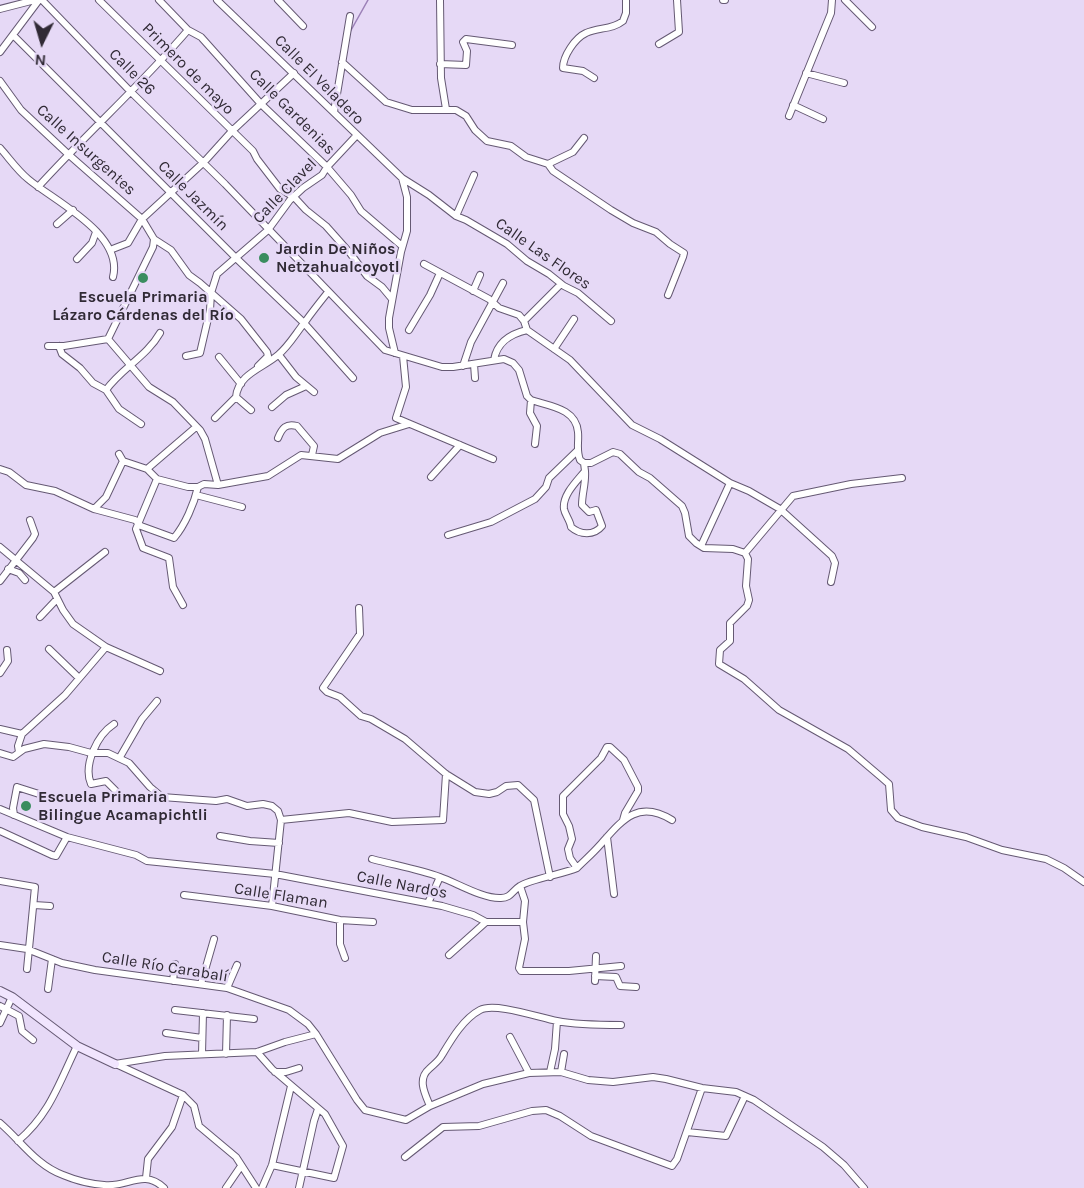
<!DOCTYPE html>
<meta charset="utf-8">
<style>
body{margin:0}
#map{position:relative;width:1084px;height:1188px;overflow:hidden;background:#e6d9f6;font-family:Karla,sans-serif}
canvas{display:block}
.north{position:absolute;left:12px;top:12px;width:60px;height:60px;-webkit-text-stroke:4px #e6d9f6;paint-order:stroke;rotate:185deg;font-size:16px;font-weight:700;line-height:24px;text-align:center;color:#302a35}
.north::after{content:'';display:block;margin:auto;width:21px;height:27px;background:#302a35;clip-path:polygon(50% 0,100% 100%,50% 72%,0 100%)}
</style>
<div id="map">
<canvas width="1084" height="1188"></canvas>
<div class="north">N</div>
</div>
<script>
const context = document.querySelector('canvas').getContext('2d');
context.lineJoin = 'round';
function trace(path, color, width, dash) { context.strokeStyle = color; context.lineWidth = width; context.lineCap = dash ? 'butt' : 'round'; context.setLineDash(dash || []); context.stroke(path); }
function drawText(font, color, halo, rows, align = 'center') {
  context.font = font + ' Karla,sans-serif'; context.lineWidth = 5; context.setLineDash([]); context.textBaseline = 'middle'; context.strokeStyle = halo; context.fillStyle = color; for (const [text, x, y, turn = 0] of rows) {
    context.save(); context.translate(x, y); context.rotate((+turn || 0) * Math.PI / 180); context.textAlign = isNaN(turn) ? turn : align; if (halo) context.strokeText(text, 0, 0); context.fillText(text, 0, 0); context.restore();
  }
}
const stream = new Path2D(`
 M350,32L368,0`);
const street = new Path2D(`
 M42,0L130,91L225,184L385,350L442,367H453L504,359L513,363L519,370L527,396L531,400C549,406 576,408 578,432C579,442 576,450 580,460L584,463H591L613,452L620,454L639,472L650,478L682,506L685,513L689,536L696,543L704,548L733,549L745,553
 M99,0L253,151L257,159L280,189L294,197L306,210L326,226L350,253L367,276L382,287L392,299
 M159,0L188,30L201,37L261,104L327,167L351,195L361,211L402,246
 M217,0L402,178L407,197V231L401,252L389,318V328L395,353
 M278,0L303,26
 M440,0L441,78L446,109
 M723,0H725
 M845,0L872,27
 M0,9L35,0
 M13,35L236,258L304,323L353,378
 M659,44L679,32L677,0
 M0,52L39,0
 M342,62L386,102L412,110H456L466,116L475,130L487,141L511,146L526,157L548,164L553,171L611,210L633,223L656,232L670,244L684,253L683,257L668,295
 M440,64L466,65L467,51L463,42L466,39L512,45
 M806,73L844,83
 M594,78L583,71L563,68C563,56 575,38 586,33C598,27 612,30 623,21L626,13V0
 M0,81L21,110L68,154L142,219L154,239
 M793,105L823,119
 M334,112L350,16
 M789,116L831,13L832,0
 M0,148C9,158 17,170 28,179C54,201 124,234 113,277
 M548,164L573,152L584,138
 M402,178L429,195L456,216L466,220L507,244L527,261L549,274L564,286L578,293L611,321
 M38,187C87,133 141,85 188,30
 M456,216L474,175
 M57,224L73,210
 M154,239L171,250L189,275L200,283L241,319L267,352L268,356L258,366
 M110,250L128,243L142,219L204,162L232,131L294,73
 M77,259L92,243L96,232
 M424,264L489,299L499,308L519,315L524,321L527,330L570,360L632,425L660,439L730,483L749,491L780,509L832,556L835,563L831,582
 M473,291L480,275
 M524,321L561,284
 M409,330L430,295L440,273
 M108,339L149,387L173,402L200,430L205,439L218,485
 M108,339L153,247L154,239
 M48,346H64L108,339
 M59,346L62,354L80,368L93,383L106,390L119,409L141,424
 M554,349L574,319
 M279,355L296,377L314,392
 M186,356L200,353L210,310L211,293L217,274L268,230L290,200L303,188L322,175L327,167L356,136
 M403,356L406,387L396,418L493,459
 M219,357L241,384
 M494,360C497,342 510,334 527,330
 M474,364L475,378
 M463,366L471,342L503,283
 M106,390C122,368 147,356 160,333
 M236,397C238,374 263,368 278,355C289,346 296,333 305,322C312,312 320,302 328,292
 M236,397L251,410
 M531,400L530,413L537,426L535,444
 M272,407L286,395L306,386
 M215,418L236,397
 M278,438C282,428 286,423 297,426L314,446L312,455
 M119,454L123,461L147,469L157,479L136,529L143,548L169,558L173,587L183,605
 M584,463L585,471C577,481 562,495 564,509C565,515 570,520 571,527C580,535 594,536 602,526L596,510L589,512L582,505C582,493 586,483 585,471
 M0,469L9,472L26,485L55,491L94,509L135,520L141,526L174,538C185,525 194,504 198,487
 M147,469L196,427
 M431,477L460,445
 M157,479L188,487H198L204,484L218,485L268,476L301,455L338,459L380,433L409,424
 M196,495L242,507
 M94,509L106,497L123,461
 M448,535L491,522L535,499L546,487L549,478L577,451
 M701,546L730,483
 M0,547L54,592L63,610L73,624L106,647L160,671
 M745,553L748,559L746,586L749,600L747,606L730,623V641L720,650L719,664L744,679L779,710L848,749L881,777L889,784L891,810L898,818L922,827L966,837L1002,850L1046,859L1064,868L1084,882
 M745,553L793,496L851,484L902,478
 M8,569L19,573L25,580
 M0,581L33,538L35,534L30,520
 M54,592L105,552
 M359,608L360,634L323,688L327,692L340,697L361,716L371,719L405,739L446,774L475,792L489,794L497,792L506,786L518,785L534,800L550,877
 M40,617L57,599
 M49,649L79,678
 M0,673L8,661L7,650
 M114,724C97,735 83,765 91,784L106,781L118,793
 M0,729L22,734
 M19,752L18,746L22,734L65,695L106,647
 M0,753L13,757L24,749L44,744L69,747L91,753H108L129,763L150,787L162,797L216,801L227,799L247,806L263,804L272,806L278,811L281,820L272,906
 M120,757L142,719L157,701
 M0,809L67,837L136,855L147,861L275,874L442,906L473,915L486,922H523
 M14,815L13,808L17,787L39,794
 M281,820L349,813L392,822L443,820L446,774
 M0,831L52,855L56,856L67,837
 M220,836L250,841L279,843
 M607,837L614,894
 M372,859C394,865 418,869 440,877C457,883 483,899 501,898C511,898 512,891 520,886C530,879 564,874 577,868C585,860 593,853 600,845C622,820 638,799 672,820
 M577,868L570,858L568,849L572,839L569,826L563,814V796L601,758L607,747H610L624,760L638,787V791L625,813L623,820
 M0,881L35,887L27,969
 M520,886L525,901L523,922L525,939L519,968L521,971H569L621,966
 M184,895L272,906L340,920L373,922
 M428,903L440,877
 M34,905L50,906
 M340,920V944L345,958
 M0,945L27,949L62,963L95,970L227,988L289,1010L308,1024L316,1034L357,1100L365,1110L406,1120L430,1106L483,1084L529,1073L561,1072L588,1080L613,1082L653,1077L666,1079L702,1088L736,1092L754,1100L823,1147L844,1165L864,1188
 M449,955L486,922
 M595,976L616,977L620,986L636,987
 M173,981L175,964
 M595,981L596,956
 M201,984L214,939
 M227,988L237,965
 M48,989L52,959
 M0,1006L19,1016L22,1031L33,1040
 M175,1010L254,1019
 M0,1023L12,997
 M166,1033L202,1038
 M510,1037L529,1073
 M257,1052L272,1069L325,1114L343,1146L334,1178L272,1165
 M202,1054L203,1013
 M226,1054L227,1015
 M115,1064L165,1056L257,1052L285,1042L316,1034
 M116,1064L183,1095L194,1106L199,1126L236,1157L256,1188
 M275,1072H286L299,1068
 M550,1072L555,1049L557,1021
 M561,1072L564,1054
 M430,1106C425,1094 417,1079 429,1069C434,1064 439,1061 442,1055C451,1040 463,1019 480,1010C495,1002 540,1018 557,1021C577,1025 600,1025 621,1025
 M0,1123C21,1141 36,1165 63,1175C75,1180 91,1184 104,1185C128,1188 143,1168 164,1188
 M687,1132L726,1136L745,1096
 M18,1141C50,1114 59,1083 77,1046
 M405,1157L443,1127L479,1126L532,1111L546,1110L560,1116L591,1136L672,1166L677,1159L702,1088
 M146,1178L148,1159L172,1127L183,1095
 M226,1188L241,1166
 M262,1188L272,1165L291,1086
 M299,1188L314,1121L318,1109`);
const secondary = new Path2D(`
 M0,991L12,997L77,1046L115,1064`);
const markers = [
 [264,258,6,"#3a8d5f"],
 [143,278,6,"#3a8d5f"],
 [26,806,6,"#3a8d5f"]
];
const streetNames = [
 ["Primero de mayo",188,69,45],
 ["Calle 26",132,72,45],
 ["Calle El Veladero",319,80,45],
 ["Calle Gardenias",292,112,45],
 ["Calle Insurgentes",86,150,42],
 ["Calle Clavel",285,191,-46],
 ["Calle Jazmín",193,196,45],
 ["Calle Las Flores",543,254,35],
 ["Calle Nardos",402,885,11],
 ["Calle Flaman",281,896,9],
 ["Calle Río Carabalí",165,967,9]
];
const poiNames = [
 ["Jardin De Niños",276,249],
 ["Netzahualcoyotl",276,267],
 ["Escuela Primaria",143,297,"center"],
 ["Lázaro Cárdenas del Río",143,315,"center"],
 ["Escuela Primaria",38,797],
 ["Bilingue Acamapichtli",38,815]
];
trace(stream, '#9c81b8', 1.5);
trace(street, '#655973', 8);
trace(secondary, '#655973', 10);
trace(street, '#fff', 6);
trace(secondary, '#f1e5fe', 8);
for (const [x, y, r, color] of markers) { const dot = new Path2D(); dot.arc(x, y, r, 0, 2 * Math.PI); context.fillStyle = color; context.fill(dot); trace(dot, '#e6d9f6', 2); }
drawText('16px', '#302a35', '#e6d9f6', streetNames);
drawText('bold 16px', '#302a35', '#e6d9f6', poiNames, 'left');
</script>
